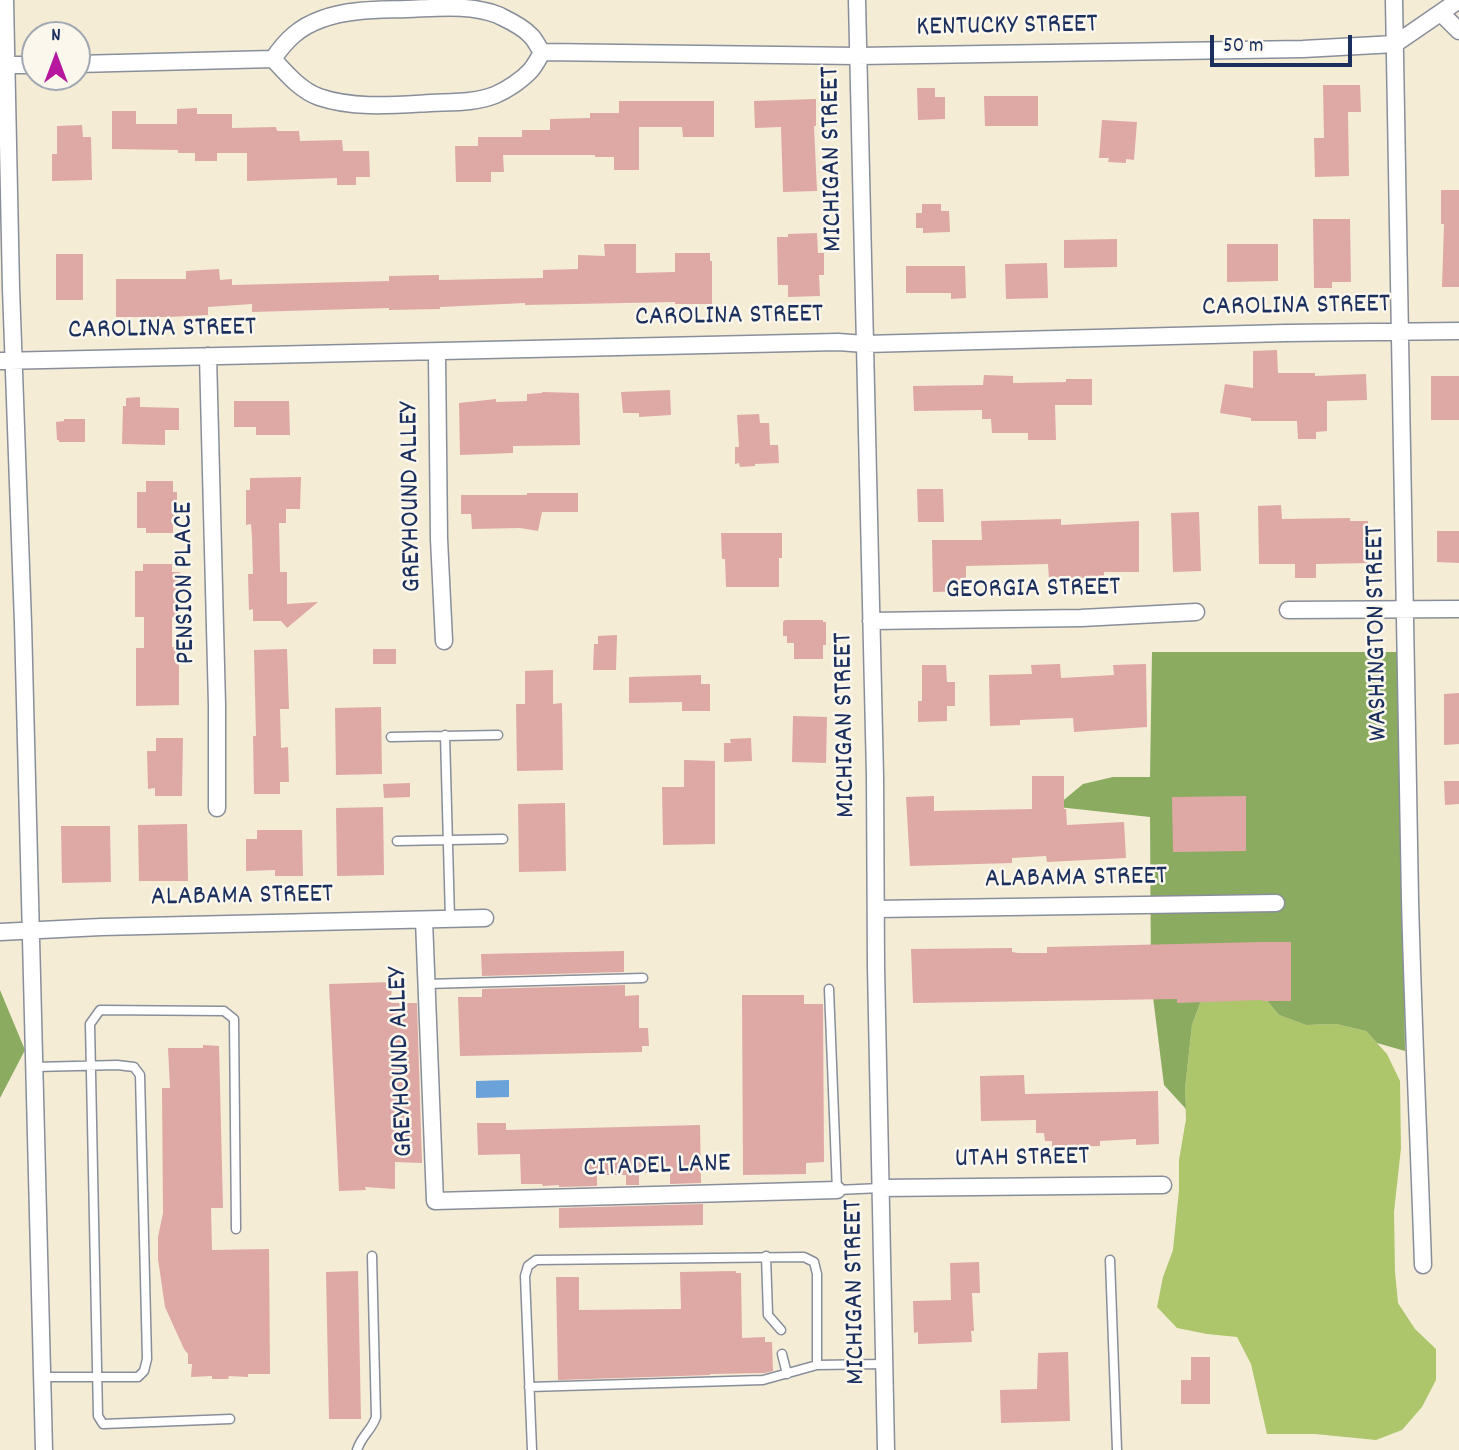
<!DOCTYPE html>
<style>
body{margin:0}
#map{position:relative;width:1459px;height:1450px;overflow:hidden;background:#f5ecd6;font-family:Dekko,sans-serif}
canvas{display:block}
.north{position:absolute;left:21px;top:21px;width:70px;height:70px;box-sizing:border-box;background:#fbf7ec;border:2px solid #a1a7b3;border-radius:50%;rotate:0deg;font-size:19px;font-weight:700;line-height:28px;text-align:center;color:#1b2f5e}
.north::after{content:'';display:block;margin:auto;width:24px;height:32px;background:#b5179e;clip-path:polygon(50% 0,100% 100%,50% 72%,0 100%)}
.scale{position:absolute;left:1210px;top:35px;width:142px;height:32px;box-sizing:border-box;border:4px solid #1b2f5e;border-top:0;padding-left:9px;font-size:21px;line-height:24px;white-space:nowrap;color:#1b2f5e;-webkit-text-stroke:5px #fbf7ec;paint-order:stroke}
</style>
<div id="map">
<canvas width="1459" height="1450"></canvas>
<div class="north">N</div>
<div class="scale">50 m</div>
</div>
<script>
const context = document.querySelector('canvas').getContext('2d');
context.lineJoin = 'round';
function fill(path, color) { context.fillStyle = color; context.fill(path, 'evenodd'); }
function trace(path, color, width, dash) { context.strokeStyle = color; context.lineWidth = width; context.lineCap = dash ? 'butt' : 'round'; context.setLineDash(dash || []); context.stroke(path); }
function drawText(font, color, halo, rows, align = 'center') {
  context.font = font + ' Dekko,sans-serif'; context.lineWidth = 5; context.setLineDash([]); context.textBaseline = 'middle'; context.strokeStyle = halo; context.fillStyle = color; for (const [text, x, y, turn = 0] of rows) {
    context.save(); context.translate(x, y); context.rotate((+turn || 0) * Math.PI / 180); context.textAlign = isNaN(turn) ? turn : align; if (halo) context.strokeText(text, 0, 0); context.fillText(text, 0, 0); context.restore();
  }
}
const green = new Path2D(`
 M1259,991L1279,1015L1306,1025L1336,1024L1366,1031L1387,1054L1400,1081L1401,1148L1394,1212L1395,1272L1398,1303L1415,1329L1436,1349V1380L1422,1407L1402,1430L1376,1440L1315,1434H1267L1251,1364L1237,1337L1207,1334L1177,1328L1157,1307L1163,1277L1173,1250L1179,1190V1160L1186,1119L1185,1089L1192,1025L1202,998Z`);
const forest = new Path2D(`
 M1152,652H1400L1405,1051L1377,1043L1366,1031L1336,1024L1306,1025L1279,1015L1259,991L1202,998L1192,1025L1185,1089L1186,1109L1164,1085L1151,981L1150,817L1058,807L1059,804L1083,784L1113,777H1150Z
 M0,990L25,1050L0,1098Z`);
const water = new Path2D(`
 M509,1080V1097L476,1098V1081Z`);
const building = new Path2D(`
 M1323,85H1360L1361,112H1348L1349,176L1315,177L1314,138H1324Z
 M917,88H935V97H945V119L918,120Z
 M984,96H1038V126H985Z
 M816,99V126H814L817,191L783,192L781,127L755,128L754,101Z
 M619,101H714V137H683L682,127H639V170H614V157H595V155H503L504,172H491V182H456L455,146H478V137H522V130H550V119L590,118V113H619Z
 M197,108V114H232V128L276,127L277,131H299L300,141L342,140L343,151H369L370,177H356V185H337V178L247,181V153H217V161H195V153H178V150L112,149V111H136V124H177V109Z
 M1102,120L1137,122L1134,160L1126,159V163L1108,162L1109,158H1099Z
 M82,125L83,137H91L92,180L52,181V154H57V126Z
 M1441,190H1459V287H1442L1444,224H1441Z
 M922,204H941V211H949L950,232L923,233V228H916V213H922Z
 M1313,219H1350L1351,282H1332V288H1314Z
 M817,233L818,253H824V275H819L820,296L788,297V285H778L777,237H788V234Z
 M1117,239V267L1064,268V240Z
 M604,244H636V273L675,272V253H710V261H712V304H675V302L525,305V303L440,307V309L389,310V308L252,312V304L208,307V315L168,317H116V279H186V271L219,269L220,280L232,279V285L389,281V276L439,275V280L543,278V270L578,269V255L605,256Z
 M1227,244H1278V281L1227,282Z
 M56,254H83V300H56Z
 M1047,263L1048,298L1006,299L1005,264Z
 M906,266H965L966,298L951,299V293H906Z
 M1277,350L1278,373H1315V376L1366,374L1367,400L1327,401V431L1316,432V439H1298L1297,421H1251V418L1220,413L1225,384L1253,388V351Z
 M984,375L1013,376V383L1066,382V379H1092V405H1055L1056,440H1028V433H992L991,419H982V410L914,411L913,386L983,385Z
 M1431,376H1459V420H1431Z
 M670,390L671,415L639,417V413H623L621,392Z
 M542,392L579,393L580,445L513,446V453L460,455L459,403L496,399V402L527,401V394L542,393Z
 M140,397V407L179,408V430H165V445L122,444L123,406H126V398Z
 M234,401H289L290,435H256V427H234Z
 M759,414L760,423H769L770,445H778L779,463L755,464V466L740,467L739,463L735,464V447H739L737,415Z
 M64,419H85V442H59V440H57L56,422L64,421Z
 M301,477L300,509H286V523H279L280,572H287V604L318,602L287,628L281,621H253V609L249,610L248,574H253L252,537L251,524L246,525V490H250V478Z
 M146,481H173V492H177V524H173V533H146V528H137V492H146Z
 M917,489H943L944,522H918Z
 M527,493H578V512H542L538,531L520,528L472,529L471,514H461V495H527Z
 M1281,505L1282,519L1350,518V521H1368L1369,563L1316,564V578H1295V564H1259L1258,506Z
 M1199,512L1201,571L1173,572L1171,513Z
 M1061,519V525L1139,521V572H1104V577L1049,579L1048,564L966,566V591L933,592L932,540H982L981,521Z
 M1437,531H1459V563L1437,562Z
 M721,533H782V558H779V587H726L725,559H722Z
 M143,564H172V572H180V617H172V647H179V705L136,706V648H144V617H135V571H143Z
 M785,620H823V622H826V645H823V659H794V643H787V636H783V622Z
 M617,635L616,670H593L594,644H598V636Z
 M287,649L289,709H280L281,748L288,747L289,782H280V794H254L253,736H256L254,650Z
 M373,649H396V664H373Z
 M1060,664L1061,678L1114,675L1113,665L1146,664L1147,727L1074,732L1073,718L1020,720V725L990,726L989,675L1032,674L1031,665Z
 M922,665H946L947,682H955V706H947V721L918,722V701H922Z
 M553,670V704L562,703L563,770L517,771L516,704H525V671Z
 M701,675V684H710V711H682V702L629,703V677Z
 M1459,693V744L1444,745V694Z
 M381,707L382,774L336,775L335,708Z
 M793,716L827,717L826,763L792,762Z
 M156,738H183L182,796H155V788L148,789L147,751H156Z
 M751,738L752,761L724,762V743H731L730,739Z
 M684,760L715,761V844L663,845L662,787H684Z
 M1032,776H1064V809H1066L1067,825L1124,822L1126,858L1047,862L1046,856L1012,858V863L910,866L906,797L934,796V811L1032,809Z
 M1444,781H1459V804L1445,805Z
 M410,783V797L384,798L383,784Z
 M1246,796V851L1173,852L1172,797Z
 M565,803L566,871L519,872L518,804Z
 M383,807L384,875L337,876L336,808Z
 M187,824L188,881H139L138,825Z
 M61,826H110L111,882L62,883Z
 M257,830H302L303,876H275V870L246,871V839H257Z
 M1262,942H1291V1001H1262V1000L1177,1003V999L913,1003L911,949L1012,948V952L1018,953H1047V947Z
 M624,951V972L482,976L481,954Z
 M392,982L391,1003H417L422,1163L395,1162V1189L365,1187L366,1190L339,1191L329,984Z
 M625,985V996L639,995V1028H648L649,1046H642V1052L460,1056L458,997H482V989Z
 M742,995H804V1004H823L824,1162L806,1163V1174L743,1175Z
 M203,1045L219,1046L223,1208H211L212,1250L269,1249L270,1374H248V1377L229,1376L228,1379H212V1376L191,1377L192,1364H188V1354L184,1349L165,1307L158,1259V1237L163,1213L162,1088H170L168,1048H203Z
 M1024,1075L1025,1094L1158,1091L1159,1144L1136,1145V1139L1100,1141V1146L1052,1147V1141H1045L1044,1133H1036V1120L981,1121L980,1076Z
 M477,1123H506V1130L700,1125L701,1183L670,1184V1172L639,1173V1185H626V1175H597V1186L559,1187V1185L543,1186L542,1184H521L520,1154L478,1155Z
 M703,1204V1225L559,1228V1208Z
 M979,1262L980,1293H972L974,1331H971L972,1342L918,1344V1332L914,1333L913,1301L951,1300L950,1263Z
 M358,1271L361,1419H329L326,1272Z
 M736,1271V1273H741L742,1338L765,1337V1342H772L773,1371L765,1373L710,1374V1375L558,1380L556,1277H579V1310L681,1309L680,1272Z
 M1068,1352L1070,1421L1001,1423L1000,1390L1037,1389L1038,1353Z
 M1191,1357H1210V1404H1181V1380H1191Z`);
const lane = new Path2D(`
 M445,735L450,919
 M391,737L498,735
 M397,841L503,839
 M426,984L643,978
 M829,989L837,1190L881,1188
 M34,1067L117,1065L134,1067L140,1075L147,1359L144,1371L138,1377H42
 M766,1256L768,1315L781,1330
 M1110,1260L1117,1450
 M782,1354L787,1374
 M529,1387L763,1380L817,1365
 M230,1419L103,1424L98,1416L90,1024L100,1010L224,1011L234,1019L236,1229
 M357,1450C362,1435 372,1430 376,1417L372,1256
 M532,1450L525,1276L528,1266L536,1260L804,1257L814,1262L817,1274V1365L884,1364`);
const street = new Path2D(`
 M5,0L11,288L23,623L44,1450
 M857,0L875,776L876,967L886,1450
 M1394,0L1410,899C1413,1021 1419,1143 1423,1265
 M1441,13L1459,31
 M542,52L858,56L1303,49L1395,44L1459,0
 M273,59C286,40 299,27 322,19C349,9 379,10 407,9C437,8 470,4 498,15C508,20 522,26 530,35C535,39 538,47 542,52
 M77,64L273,59C287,74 300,90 319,97C354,109 395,105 431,103C453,102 475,103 495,95C507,90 522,80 531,70C535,65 539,58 542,52
 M7,65H35
 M437,353L439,539L444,641
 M208,356L217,705V808
 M0,361L838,342L865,344L1286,333L1459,331
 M1288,610L1459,609
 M871,621L1081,618L1196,612
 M876,909L1276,903
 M424,920L435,1201L837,1190
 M0,932L101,927L485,918
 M881,1188L1163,1185`);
const streetNames = [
 ["KENTUCKY STREET",1007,28,-1],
 ["MICHIGAN STREET",834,159,-91],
 ["CAROLINA STREET",1296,308,-1],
 ["CAROLINA STREET",729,318,-1],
 ["CAROLINA STREET",162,331,-1],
 ["GREYHOUND ALLEY",413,497,-91],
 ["PENSION PLACE",187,583,-91],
 ["GEORGIA STREET",1033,591,-1],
 ["WASHINGTON STREET",1379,633,-91],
 ["MICHIGAN STREET",847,725,-91],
 ["ALABAMA STREET",1076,880,-1],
 ["ALABAMA STREET",242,898,-1],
 ["GREYHOUND ALLEY",403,1062,-92],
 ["UTAH STREET",1022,1160,-1],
 ["CITADEL LANE",657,1168,-2],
 ["MICHIGAN STREET",857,1292,-91]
];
fill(green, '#adc66c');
fill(forest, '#8aab60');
fill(water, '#6ba2d9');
fill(building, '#dea8a5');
trace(lane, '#888e9a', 11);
trace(street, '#888e9a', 19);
trace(lane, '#fff', 8);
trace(street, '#fff', 16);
drawText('28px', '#1b2f5e', '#fbf7ec', streetNames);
</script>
